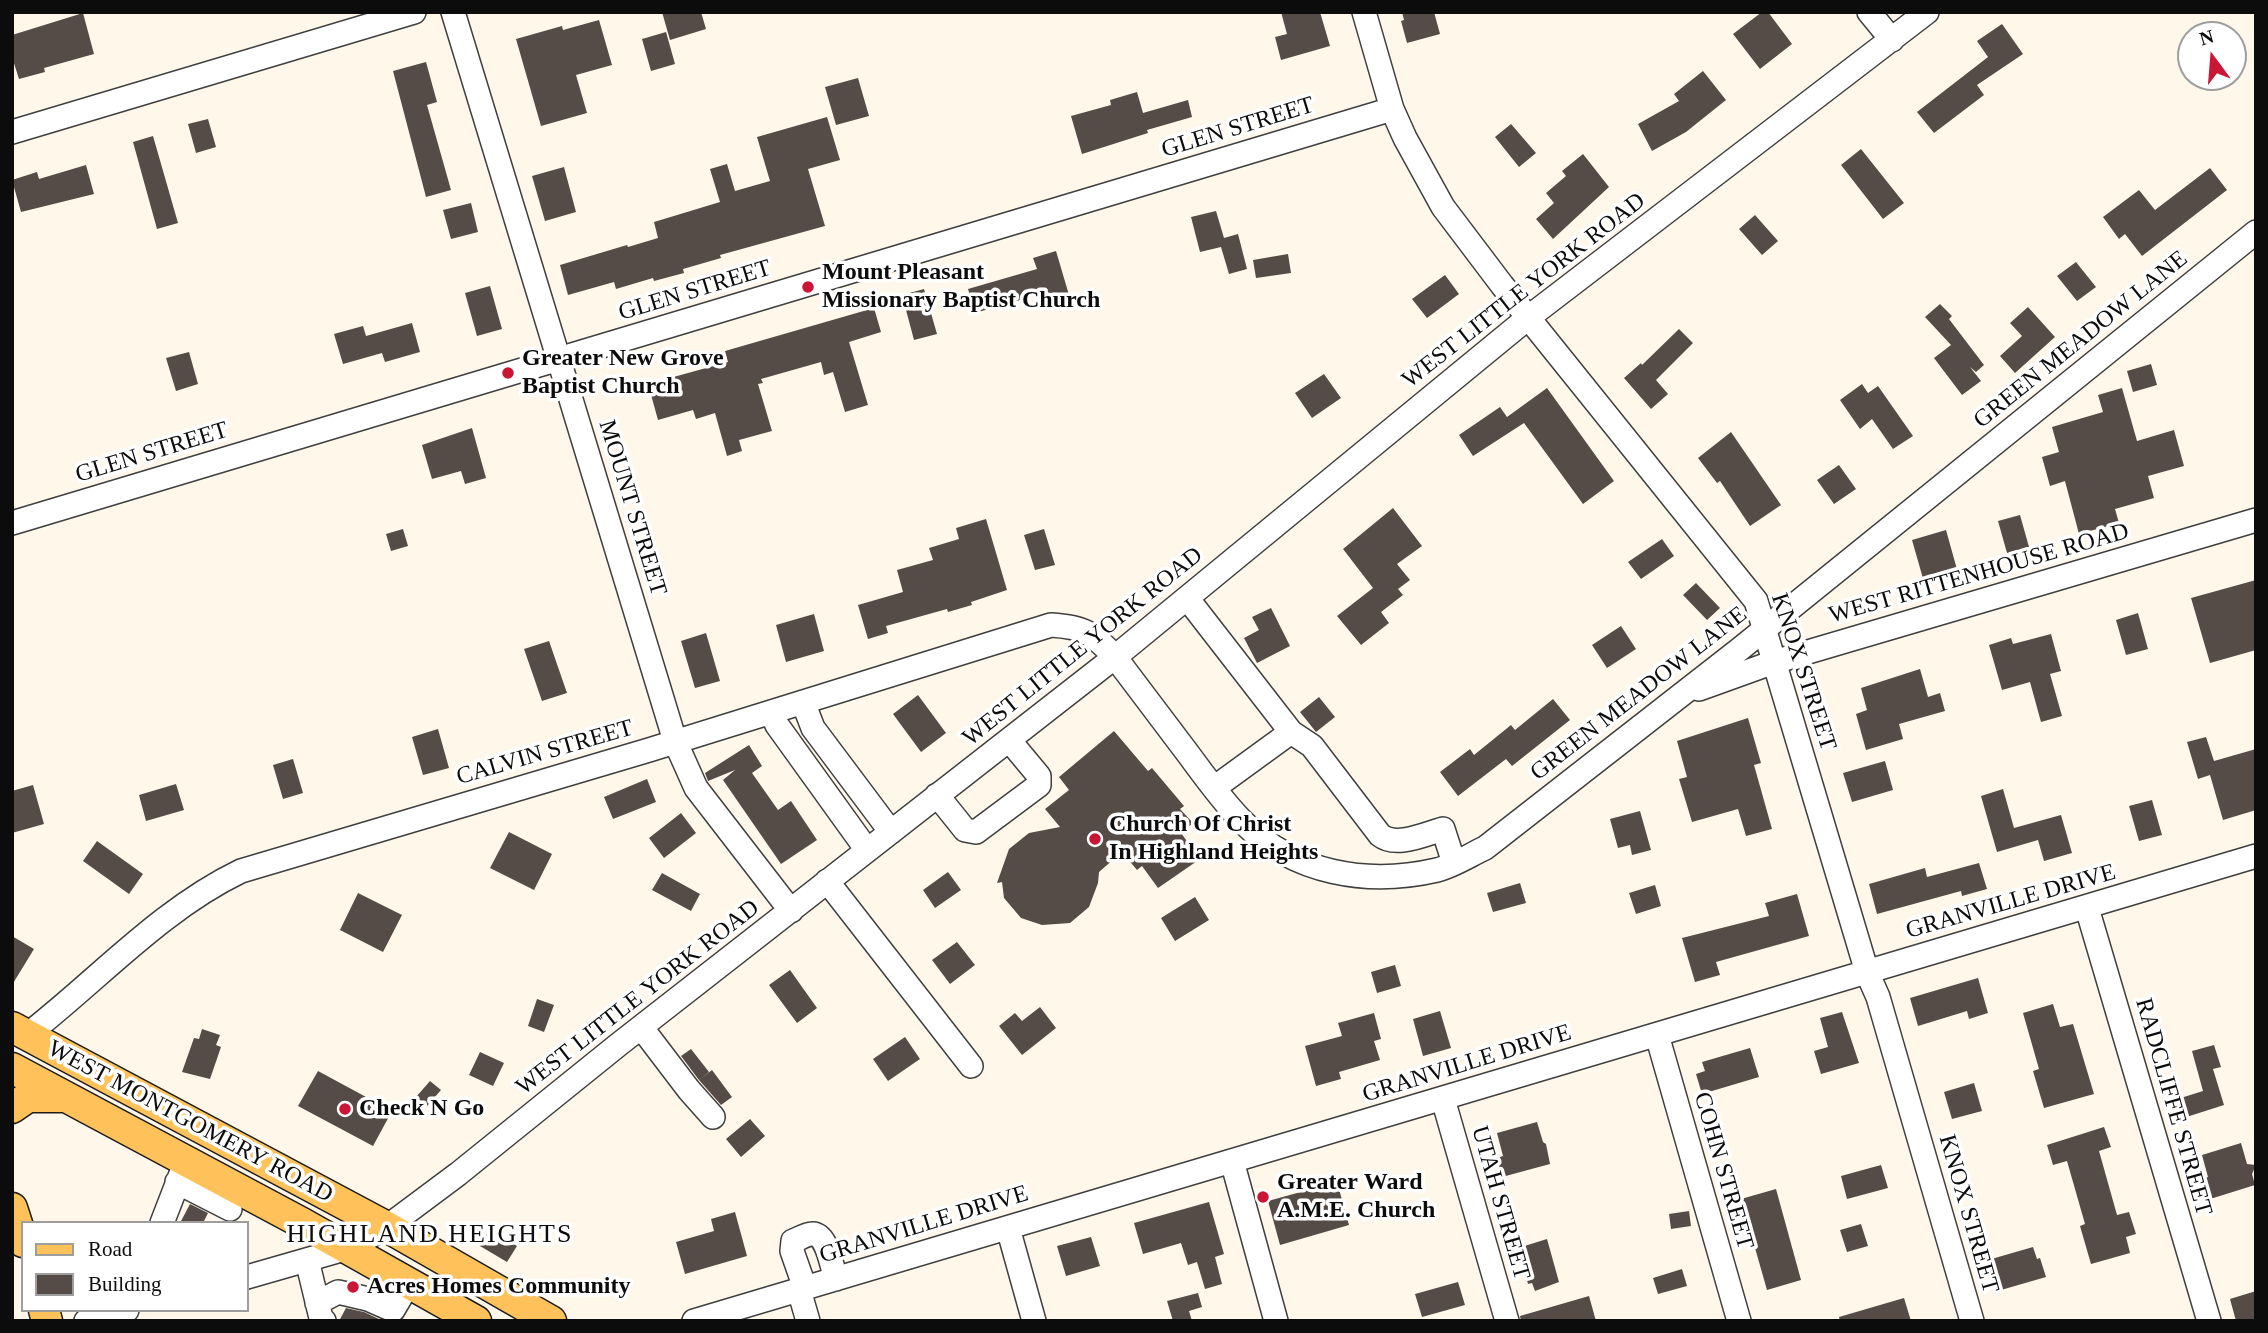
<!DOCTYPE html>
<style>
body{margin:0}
#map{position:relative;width:2268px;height:1333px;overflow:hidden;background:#fff8ea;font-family:Georgia,serif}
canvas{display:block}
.frame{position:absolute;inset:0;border:14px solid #0c0c0c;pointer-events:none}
.legend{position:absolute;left:21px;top:1221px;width:228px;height:91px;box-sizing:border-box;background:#fff;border:2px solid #9e9e9e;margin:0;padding:9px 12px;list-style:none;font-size:21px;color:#0c0c0c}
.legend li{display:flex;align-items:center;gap:14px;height:35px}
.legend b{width:35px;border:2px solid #9e9e9e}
.north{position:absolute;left:2177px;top:21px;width:70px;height:70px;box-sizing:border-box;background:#fff;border:2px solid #9e9e9e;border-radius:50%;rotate:344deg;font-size:19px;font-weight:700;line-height:28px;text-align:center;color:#0c0c0c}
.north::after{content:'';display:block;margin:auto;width:24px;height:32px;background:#ca1534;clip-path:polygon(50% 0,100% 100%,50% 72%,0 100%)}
</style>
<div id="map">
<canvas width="2268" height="1333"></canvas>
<div class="frame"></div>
<ul class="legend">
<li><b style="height:9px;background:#ffc25a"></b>Road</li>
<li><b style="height:19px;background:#554b47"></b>Building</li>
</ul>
<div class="north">N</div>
</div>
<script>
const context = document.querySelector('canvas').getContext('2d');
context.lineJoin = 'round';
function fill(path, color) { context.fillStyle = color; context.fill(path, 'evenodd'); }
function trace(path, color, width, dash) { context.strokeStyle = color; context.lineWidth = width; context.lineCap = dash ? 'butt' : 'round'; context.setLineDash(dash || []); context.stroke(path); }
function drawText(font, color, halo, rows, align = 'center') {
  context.font = font + ' Georgia,serif'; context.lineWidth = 7; context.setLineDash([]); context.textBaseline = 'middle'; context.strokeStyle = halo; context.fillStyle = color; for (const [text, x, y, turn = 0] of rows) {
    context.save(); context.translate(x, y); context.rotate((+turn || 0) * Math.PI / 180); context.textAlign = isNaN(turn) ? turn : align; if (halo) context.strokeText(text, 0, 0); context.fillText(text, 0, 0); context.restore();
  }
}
const building = new Path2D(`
 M662,12H701L706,29L670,40Z
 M1281,12H1320L1330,46L1281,60L1275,37L1287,34Z
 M1402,12H1434L1440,34L1407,43L1401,21L1404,20Z
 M1762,12H1768L1792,44L1760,69L1733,34Z
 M83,13L94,54L44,68L45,72L19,79L12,57V35Z
 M599,20L612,65L576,75L587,113L541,126L516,39L562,26L563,30Z
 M2002,24L2023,54L1977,85L1984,95L1934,133L1917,112L1988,57L1977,41Z
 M666,32L675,64L651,71L642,39Z
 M426,62L437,102L427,105L451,190L426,197L393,71Z
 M1703,71L1726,100L1686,132L1652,151L1638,124L1679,101L1674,94Z
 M858,78L869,116L836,125L825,87Z
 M1137,92L1143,113L1188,100L1192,117L1147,130L1148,133L1082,154L1071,116L1111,105L1110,100Z
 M827,117L840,160L808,169L825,226L720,255L721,258L683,269L684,273L654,281L653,278L616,289L614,282L568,295L560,265L627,245L628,247L658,238L654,222L720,202L710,169L727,164L735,191L770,181L757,137Z
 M208,119L216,147L196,153L188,124Z
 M1511,124L1536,153L1519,167L1495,137Z
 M153,136L178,223L157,229L133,142Z
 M1861,149L1904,203L1883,219L1841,165Z
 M1583,154L1609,187L1553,239L1536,219L1554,203L1546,193L1566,176L1562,171Z
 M86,165L94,194L21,212L12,180L37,172L39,179Z
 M564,167L576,212L545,221L532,176Z
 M2210,168L2227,190L2142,256L2125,234L2119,239L2103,217L2139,190L2155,210Z
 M471,203L478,232L451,239L443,210Z
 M1216,211L1224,238L1238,234L1247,269L1229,274L1221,247L1200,252L1191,217Z
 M1755,215L1778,241L1762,255L1739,229Z
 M1056,251L1069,295L1046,302L1044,293L975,313L968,289L1037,269L1033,258Z
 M1288,254L1291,273L1256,278L1253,260Z
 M2076,262L2096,287L2077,301L2057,276Z
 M1445,275L1459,294L1427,318L1412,299Z
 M490,286L502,329L477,336L465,293Z
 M924,289L937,334L914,340L902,295Z
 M1940,304L1952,316L1949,319L1984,365L1976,372L1970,367L1981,381L1962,395L1934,358L1951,345L1925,317Z
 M2028,307L2055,337L2015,373L2000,356L2022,336L2010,323Z
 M874,308L881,332L849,342L868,405L845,412L833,372L824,375L821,362L761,379L763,383L758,384L772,431L739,440L742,451L727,456L715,413L696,419L693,410L658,420L648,384L728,362L725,351Z
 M412,323L420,352L385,362L382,353L343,364L334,334L363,326L366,336Z
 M1679,329L1693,343L1656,380L1668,394L1651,409L1624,378L1641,363L1642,365Z
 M189,352L198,384L176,391L166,358Z
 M2151,364L2157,385L2133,392L2127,371Z
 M1324,374L1341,398L1312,418L1295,393Z
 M1862,384L1868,393L1878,386L1913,436L1893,449L1872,419L1860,429L1840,400Z
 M1547,388L1614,481L1583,504L1524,423L1473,456L1459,435L1500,407L1507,417Z
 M2122,388L2137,441L2174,430L2184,466L2148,476L2154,498L2115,509L2119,523L2079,534L2065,481L2050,486L2042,457L2059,452L2052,427L2103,412L2098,395Z
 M472,428L486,478L465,484L461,471L432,479L422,445Z
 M1731,432L1781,505L1750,526L1720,481L1717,483L1698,458Z
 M1839,465L1856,489L1834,504L1817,480Z
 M1393,508L1422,546L1397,564L1410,580L1398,589L1403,595L1381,612L1389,623L1361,645L1337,616L1373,588L1343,549Z
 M2020,515L2029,547L2007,553L1998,521Z
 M986,519L1007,590L971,602L972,605L948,612L947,609L886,626L888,633L868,639L858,605L903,592L897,570L933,560L929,548L959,539L956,528Z
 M403,529L408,546L391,551L386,534Z
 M1044,529L1055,565L1035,570L1024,535Z
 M1946,530L1958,573L1924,582L1912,540Z
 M1662,539L1674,556L1641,579L1628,562Z
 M2256,580V650L2210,663L2191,598Z
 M1696,583L1720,608L1707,620L1683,595Z
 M1271,608L1290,646L1257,663L1244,638L1259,630L1252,617Z
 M2138,613L2148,649L2126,655L2116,620Z
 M814,614L824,651L786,662L776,625Z
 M1621,626L1636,649L1607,668L1592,645Z
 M706,633L720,681L695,688L681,641Z
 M2051,634L2061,671L2050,674L2062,716L2041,722L2030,682L2002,690L1989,645L2011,638L2013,644Z
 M549,641L567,693L542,701L524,649Z
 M1920,669L1928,697L1940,693L1945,711L1899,724L1903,739L1866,750L1856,714L1867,710L1861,688Z
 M918,695L946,733L921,752L893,714Z
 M1319,697L1335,717L1316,732L1300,712Z
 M1553,699L1570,720L1512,766L1506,759L1458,796L1440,772L1470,749L1474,755L1511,725L1515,730Z
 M1748,718L1761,763L1754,765L1772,829L1746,836L1738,809L1692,822L1679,779L1687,777L1677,741Z
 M438,729L449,768L423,775L412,737Z
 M1114,731L1148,771L1152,768L1184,806L1180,809L1193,823L1181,833L1200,859L1158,888L1142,866L1137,870L1122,852L1099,872L1098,883L1089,907L1070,923L1042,925L1021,918L1004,898L1002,882L997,883L1009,849L1029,833L1060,827L1045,809L1069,790L1059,777Z
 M2206,737L2214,761L2256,749V810L2223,820L2210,775L2198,779L2187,742Z
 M749,745L762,766L752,773L778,810L791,801L817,840L781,864L723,780L735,770L708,781L705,773Z
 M293,759L303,793L283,799L273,765Z
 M1885,761L1893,790L1852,802L1843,773Z
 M647,779L656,802L613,819L604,797Z
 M176,784L184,810L146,821L139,795Z
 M33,785L44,824L12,833V791Z
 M2003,789L2014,828L2061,815L2072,853L2044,861L2038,840L1997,852L1981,796Z
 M2152,800L2162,835L2139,841L2129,806Z
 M1640,811L1651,850L1632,855L1630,845L1618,848L1610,819Z
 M681,813L696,833L664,858L649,838Z
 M509,832L552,854L534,890L490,868Z
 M97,841L143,874L129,894L83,861Z
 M1979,863L1987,889L1962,896L1961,891L1877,914L1869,884L1925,868L1927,877Z
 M948,872L961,890L935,908L923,890Z
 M662,873L700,894L691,911L652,890Z
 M1520,883L1526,903L1493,912L1487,893Z
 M1655,885L1661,906L1636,914L1629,893Z
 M358,893L402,915L383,952L340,930Z
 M1797,894L1809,936L1716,962L1720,975L1695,982L1682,938L1769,916L1765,903Z
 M1195,897L1209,920L1175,941L1161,918Z
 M12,936L34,949L12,985Z
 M957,942L975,965L950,984L932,960Z
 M1395,965L1401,986L1377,993L1371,972Z
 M790,970L817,1008L797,1023L769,985Z
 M1978,978L1988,1013L1969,1019L1967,1011L1918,1026L1910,998Z
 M537,999L554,1005L544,1032L528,1026Z
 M2053,1004L2060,1027L2073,1024L2094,1094L2044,1108L2033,1071L2039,1069L2023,1013Z
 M1040,1007L1056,1028L1022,1055L999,1026L1015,1013L1022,1021Z
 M1440,1011L1451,1048L1423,1056L1413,1019Z
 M1842,1012L1859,1063L1821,1074L1814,1051L1828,1047L1820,1018Z
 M1374,1013L1381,1039L1374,1041L1380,1060L1339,1072L1341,1079L1316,1086L1305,1046L1342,1036L1338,1023Z
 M202,1029L220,1035L216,1045L221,1047L210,1079L182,1072L194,1038L199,1039Z
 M905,1037L920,1059L888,1081L873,1059Z
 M2214,1045L2221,1067L2213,1069L2224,1105L2174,1121L2168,1102L2203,1091L2192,1051Z
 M1750,1048L1759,1077L1702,1094L1696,1074L1705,1071L1702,1062Z
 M691,1049L709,1072L699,1080L681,1056Z
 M480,1052L504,1063L493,1086L469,1075Z
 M712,1070L732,1097L721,1105L699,1080Z
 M318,1071L392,1111L373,1146L298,1106Z
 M430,1081L441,1090L427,1106L416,1097Z
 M1974,1083L1982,1111L1952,1119L1944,1092Z
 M750,1119L765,1136L741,1157L726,1139Z
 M1537,1122L1543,1142L1546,1144L1550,1164L1502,1177L1497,1158L1503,1156L1497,1133Z
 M2104,1127L2111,1147L2099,1151L2117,1215L2129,1212L2136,1234L2126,1237L2130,1253L2091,1264L2080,1226L2085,1224L2067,1161L2053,1165L2047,1145Z
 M2241,1143L2247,1164L2256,1165L2252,1174L2255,1185L2207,1200L2201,1179L2208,1177L2202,1155Z
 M1881,1165L1888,1188L1847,1199L1841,1176Z
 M1337,1182L1349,1225L1280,1245L1268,1201Z
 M1776,1189L1801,1280L1767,1290L1741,1199Z
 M1209,1202L1224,1254L1215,1257L1222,1284L1205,1289L1197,1262L1188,1265L1181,1243L1143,1254L1134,1223Z
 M190,1204L208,1213L203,1223H180Z
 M1689,1211L1691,1226L1671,1229L1669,1214Z
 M735,1212L747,1256L685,1274L676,1242L714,1231L711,1219Z
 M1861,1224L1868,1246L1847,1252L1840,1230Z
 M489,1230L517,1246L507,1262L480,1246Z
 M1091,1237L1100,1266L1066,1276L1057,1246Z
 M1547,1239L1559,1282L1535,1291L1532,1283L1528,1284L1518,1248Z
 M2033,1247L2037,1259L2040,1258L2046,1277L2001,1290L1998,1278L1994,1279L1988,1260Z
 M1682,1269L1687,1286L1658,1294L1653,1278Z
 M1458,1282L1465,1305L1422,1317L1415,1294Z
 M2256,1291V1319L2236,1321L2230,1299Z
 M1198,1293L1202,1307L1189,1311L1192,1321H1173L1167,1301Z
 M1589,1296L1596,1321H1521L1520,1316Z
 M1904,1298L1911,1321H1840L1839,1317Z
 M346,1308L364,1312L383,1321H339Z`);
const minor = new Path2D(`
 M453,12L675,741L696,788L791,911
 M1364,12L1392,109L1405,138L1443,207L1502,285L1756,601L1867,972L1878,997L1972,1321
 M1869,12L1892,40
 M12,132L414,12
 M12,523L1392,109
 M1187,598L1291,732L1312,746L1380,835C1396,848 1425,834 1443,829L1454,863
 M1699,689L1774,662L2256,520
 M803,702L813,728L891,832
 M771,712L777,725L867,850
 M1214,788L1291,732
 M937,795L965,830L976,832L1039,785V776L1009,740
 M827,881L971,1066
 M2087,908L2209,1321
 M641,1027L689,1090L713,1117
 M27,1035C98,980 160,910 241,871L649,750L1051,625C1085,627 1092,633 1115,657C1140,690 1165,723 1189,755C1206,778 1223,802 1243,822C1294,874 1368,886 1437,870C1453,866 1470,855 1485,848L1740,649L2256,232
 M1657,1035L1739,1321
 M1443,1099L1507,1321
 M1232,1161L1276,1321
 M177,1182L230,1209
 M162,1223L186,1161
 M1008,1228L1034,1321
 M307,1260L321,1318L324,1321
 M247,1277L348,1248L387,1227L458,1174L618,1045L1115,657L1529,317L1927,12
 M805,1288L792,1251L793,1241C799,1239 808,1233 814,1234C828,1237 832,1268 836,1279
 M799,1290L808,1321
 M317,1303L338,1292L368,1299L393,1310L409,1283
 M86,1321L127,1310
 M694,1321L2256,856`);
const major = new Path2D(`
 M12,1027L387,1227L551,1321
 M12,1068L302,1223L476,1321
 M12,1108L28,1097H64
 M12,1208L23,1242
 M44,1310L47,1321`);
const markers = [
 [808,287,7,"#ca1534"],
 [508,373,7,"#ca1534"],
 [1095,839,7,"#ca1534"],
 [345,1109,7,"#ca1534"],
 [1263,1197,7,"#ca1534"],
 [353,1287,7,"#ca1534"]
];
const streetNames = [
 ["GLEN STREET",1238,128,-17],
 ["GLEN STREET",695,291,-17],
 ["WEST LITTLE YORK ROAD",1524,291,-38],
 ["GREEN MEADOW LANE",2081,340,-39],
 ["GLEN STREET",152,453,-17],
 ["MOUNT STREET",632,508,73],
 ["WEST RITTENHOUSE ROAD",1979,574,-16],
 ["WEST LITTLE YORK ROAD",1083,647,-39],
 ["KNOX STREET",1803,672,72],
 ["GREEN MEADOW LANE",1639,694,-38],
 ["CALVIN STREET",545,753,-16],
 ["GRANVILLE DRIVE",2011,902,-16],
 ["WEST LITTLE YORK ROAD",638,998,-38],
 ["GRANVILLE DRIVE",1467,1064,-17],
 ["RADCLIFFE STREET",2173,1107,74],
 ["WEST MONTGOMERY ROAD",190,1122,28],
 ["COHN STREET",1723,1171,74],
 ["UTAH STREET",1500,1203,74],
 ["KNOX STREET",1968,1214,74],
 ["GRANVILLE DRIVE",924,1225,-17]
];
const poiNames = [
 ["Mount Pleasant",822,273],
 ["Missionary Baptist Church",822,301],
 ["Greater New Grove",522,359],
 ["Baptist Church",522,387],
 ["Church Of Christ",1109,825],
 ["In Highland Heights",1109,853],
 ["Check N Go",359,1109],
 ["Greater Ward",1277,1183],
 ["A.M.E. Church",1277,1211],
 ["Acres Homes Community",367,1287]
];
const neighbourhoodNames = [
 ["HIGHLAND HEIGHTS",430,1235]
];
fill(building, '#554b47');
trace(minor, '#3f3f3f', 26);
trace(major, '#1d1d1d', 33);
trace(minor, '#fff', 23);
trace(major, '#ffc25a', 30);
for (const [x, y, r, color] of markers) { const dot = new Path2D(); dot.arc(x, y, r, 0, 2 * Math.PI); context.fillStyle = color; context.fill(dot); trace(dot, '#fff', 2.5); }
drawText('24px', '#0c0c0c', '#fff', streetNames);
drawText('bold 24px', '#0c0c0c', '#fff', poiNames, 'left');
context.letterSpacing = '2px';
drawText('26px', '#0c0c0c', '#fff', neighbourhoodNames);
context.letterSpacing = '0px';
</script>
